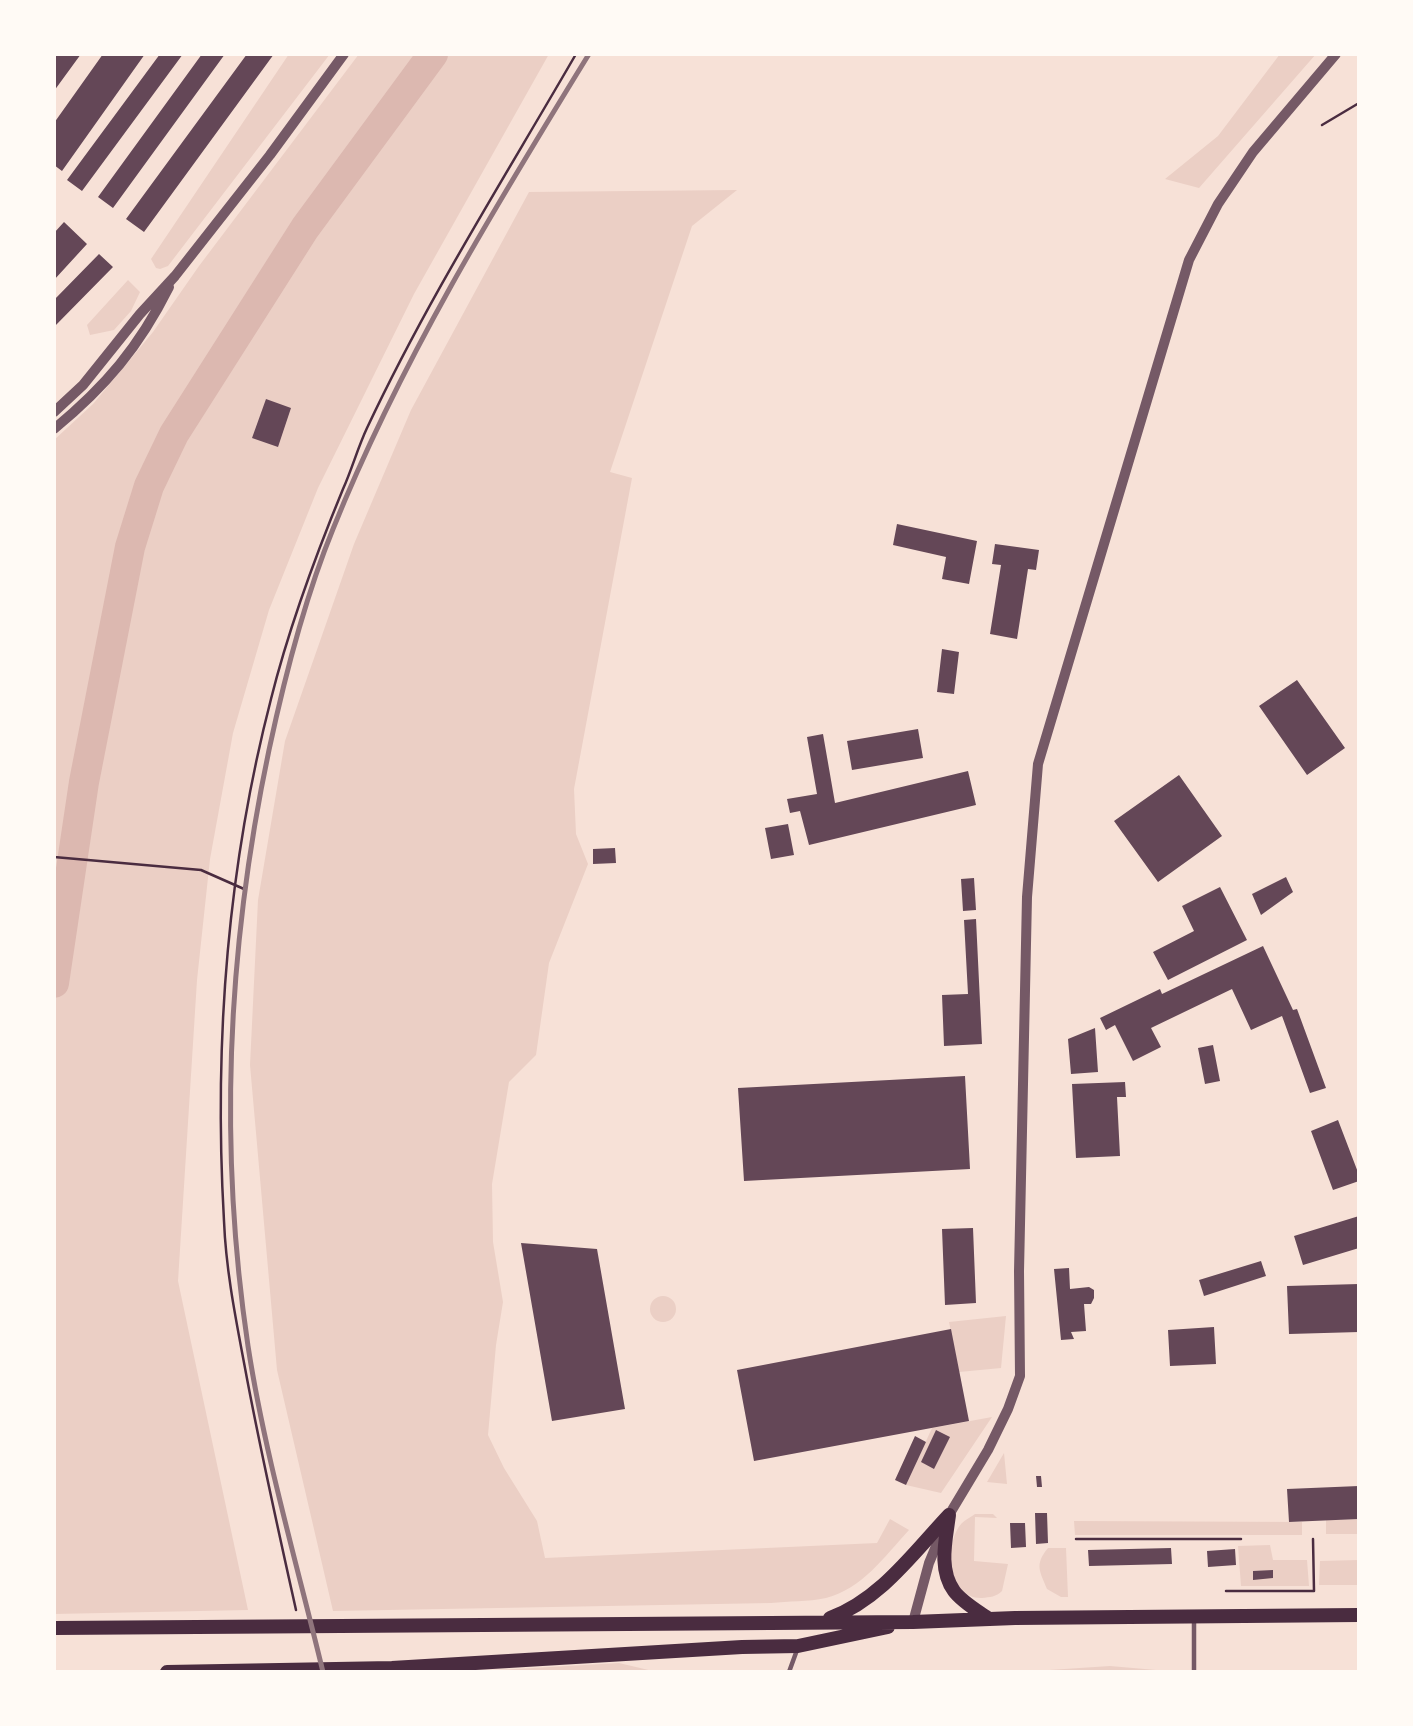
<!DOCTYPE html>
<style>
body{margin:0}
#map{position:relative;width:1413px;height:1726px;overflow:hidden;background:#f7e1d7;font-family:Commissioner,sans-serif}
canvas{display:block}
.frame{position:absolute;inset:0;border:56px solid #fffaf5;pointer-events:none}
</style>
<div id="map">
<canvas width="1413" height="1726"></canvas>
<div class="frame"></div>
</div>
<script>
const context = document.querySelector('canvas').getContext('2d');
context.lineJoin = 'round';
function fill(path, color) { context.fillStyle = color; context.fill(path, 'evenodd'); }
function trace(path, color, width, dash) { context.strokeStyle = color; context.lineWidth = width; context.lineCap = dash ? 'butt' : 'round'; context.setLineDash(dash || []); context.stroke(path); }
const green = new Path2D(`
 M289,54H330L168,266L160,269L156,268L151,259Z
 M359,54H549L414,294L318,488L269,610L233,733L210,859L197,980L178,1281L248,1610L54,1614V440L93,404L153,332L199,266Z
 M1280,54H1316L1199,188L1165,179L1218,136Z
 M737,190L692,226L610,472L632,478L574,789L576,834L588,864L549,963L536,1055L509,1082L492,1184L493,1242L503,1302L496,1345L488,1435L504,1468L537,1521L545,1558L877,1543L890,1519L909,1530C885,1556 862,1589 826,1598C808,1602 788,1601 771,1603L333,1611L277,1370L250,1065L258,900L285,741L354,544L411,410L529,192Z
 M128,280L140,292L131,311L114,330L90,335L87,325Z
 M650 1309a13 13 0 1 1 26 0a13 13 0 1 1-26 0Z
 M1006,1316L1001,1368L959,1372L949,1322Z
 M992,1417L941,1493L906,1485L932,1428Z
 M1004,1453L1007,1484L987,1482Z
 M975,1514H993L997,1518L975,1517L974,1561L1008,1564L1002,1591C996,1597 990,1597 982,1598C948,1599 943,1543 962,1523C965,1520 971,1517 975,1514Z
 M1359,1519V1534H1326V1520Z
 M1074,1521L1302,1522V1535H1075Z
 M1270,1545L1273,1560H1307L1309,1586H1241L1238,1546Z
 M1048,1548H1066L1068,1597H1061L1047,1589C1040,1571 1034,1565 1048,1548Z
 M1359,1560V1585H1319L1320,1561Z
 M619,1663L657,1672H463Z
 M1110,1666L1179,1672H1019Z`);
const river = new Path2D(`
 M54,983L84,782L130,547L149,486L174,434L305,228L433,54`);
const building = new Path2D(`
 M54,54H81L54,91Z
 M103,54H145L62,171L54,165V123Z
 M160,54H183L82,191L67,180Z
 M202,54H225L113,208L98,197Z
 M247,54H274L144,232L126,219Z
 M64,222L87,244L54,280V233Z
 M99,254L113,267L54,327V300Z
 M266,399L291,408L278,447L252,438Z
 M897,524L977,541L969,584L942,579L946,557L893,545Z
 M995,544L1039,550L1036,570L1028,569L1017,639L990,634L1001,565L992,564Z
 M942,649L959,652L954,694L937,692Z
 M1297,680L1345,748L1307,775L1259,706Z
 M918,729L923,758L852,770L847,741Z
 M823,734L835,803L968,771L976,805L809,845L800,811L790,813L787,799L817,794L807,737Z
 M1179,775L1222,836L1158,882L1114,821Z
 M788,824L794,855L771,859L765,828Z
 M615,848L616,863L593,864V849Z
 M1286,877L1293,892L1261,915L1252,894Z
 M974,878L976,910L963,911L961,879Z
 M1220,887L1247,940L1168,980L1153,952L1194,931L1182,906Z
 M976,919L982,1044L944,1046L942,995L968,994L964,920Z
 M1263,946L1293,1010L1297,1009L1326,1088L1310,1093L1282,1016L1251,1030L1232,989L1151,1028L1161,1047L1133,1061L1115,1025L1106,1030L1100,1018L1160,989L1162,994Z
 M1095,1028L1098,1072L1071,1074L1068,1039Z
 M1213,1045L1220,1081L1205,1084L1198,1048Z
 M965,1076L970,1169L744,1181L738,1088Z
 M1125,1082L1126,1097H1117L1120,1156L1076,1158L1072,1084Z
 M1338,1120L1359,1175V1181L1333,1190L1311,1131Z
 M1359,1216V1248L1303,1265L1294,1236Z
 M973,1228L976,1303L945,1305L942,1229Z
 M521,1243L597,1249L625,1409L552,1421Z
 M1261,1261L1266,1276L1204,1296L1199,1280Z
 M1069,1268L1070,1289L1089,1287L1094,1290V1298L1091,1304H1084L1086,1331L1071,1332L1074,1339L1061,1340L1054,1269Z
 M1359,1284V1332L1289,1334L1287,1286Z
 M1214,1327L1216,1364L1170,1366L1168,1330Z
 M951,1329L969,1421L754,1461L737,1370Z
 M936,1430L950,1437L934,1469L921,1462Z
 M915,1436L926,1442L906,1485L895,1480Z
 M1036,1476H1041L1042,1487H1037Z
 M1359,1486V1519L1289,1522L1287,1489Z
 M1035,1513H1047L1048,1543L1036,1544Z
 M1010,1523H1025L1026,1547L1011,1548Z
 M1171,1548L1172,1564L1089,1566L1088,1550Z
 M1235,1549L1236,1565L1208,1567L1207,1551Z
 M1273,1570V1578L1253,1580V1571Z`);
const path = new Path2D(`
 M1322,125L1359,103
 M54,857L201,870L244,889
 M1076,1539H1241
 M1226,1591H1314L1313,1539
 M296,1610C278,1529 260,1449 245,1368C236,1320 226,1271 224,1221C214,1047 227,869 271,699C289,627 315,557 343,489C352,469 358,447 367,428C428,298 505,177 576,54`);
const service = new Path2D(`
 M789,1672L797,1650
 M1194,1672V1620`);
const tertiary = new Path2D(`
 M54,412L83,385L140,314L175,276L270,155L344,54
 M54,429C106,386 139,347 169,287
 M913,1622L929,1563L949,1515L988,1450L1008,1409L1020,1376L1019,1271L1027,897L1038,764L1189,260L1218,204L1253,152L1336,54`);
const trunk = new Path2D(`
 M949,1515C946,1539 938,1569 954,1591C962,1602 978,1611 989,1619
 M830,1618C880,1600 914,1552 949,1515
 M54,1628L913,1622L1015,1618L1359,1615
 M167,1672L392,1668L742,1647L798,1646L888,1627`);
const rail = new Path2D(`
 M323,1672C297,1564 265,1456 248,1346C218,1145 227,949 269,750C285,675 304,600 333,529C400,362 495,207 589,54`);
fill(green, '#ebcfc5');
trace(river, '#dcb8b0', 30);
fill(building, '#644757');
trace(path, '#4a2c40', 2.5);
trace(service, '#755966', 4.5);
trace(tertiary, '#755966', 10);
trace(trunk, '#4a2c40', 14);
trace(rail, '#8f747c', 5);
</script>
